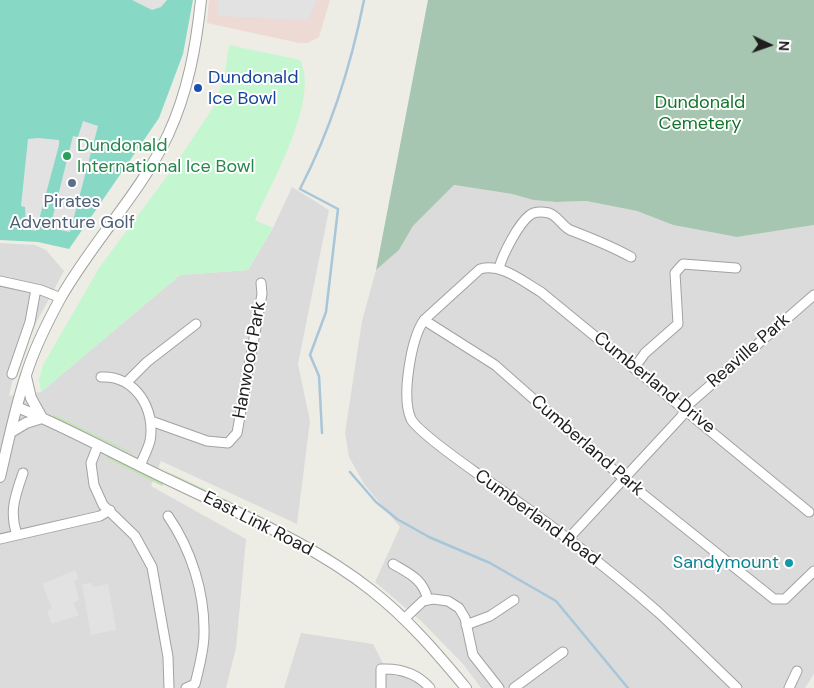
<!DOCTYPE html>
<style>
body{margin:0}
#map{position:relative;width:814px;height:688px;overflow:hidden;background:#eeede5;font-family:"DM Sans",sans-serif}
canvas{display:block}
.north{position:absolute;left:744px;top:20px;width:50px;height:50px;-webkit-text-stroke:4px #fff;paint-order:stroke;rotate:93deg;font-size:14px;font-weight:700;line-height:20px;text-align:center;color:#1e1e1e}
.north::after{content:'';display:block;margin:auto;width:18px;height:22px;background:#1e1e1e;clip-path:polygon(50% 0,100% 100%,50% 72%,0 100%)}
</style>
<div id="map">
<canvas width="814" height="688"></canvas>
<div class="north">N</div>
</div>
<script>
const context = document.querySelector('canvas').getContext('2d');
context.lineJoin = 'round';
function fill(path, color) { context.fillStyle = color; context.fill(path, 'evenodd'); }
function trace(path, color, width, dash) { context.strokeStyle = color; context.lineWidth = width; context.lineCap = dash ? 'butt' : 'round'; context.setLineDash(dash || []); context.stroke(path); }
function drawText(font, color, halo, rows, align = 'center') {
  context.font = font + ' "DM Sans",sans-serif'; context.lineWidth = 4; context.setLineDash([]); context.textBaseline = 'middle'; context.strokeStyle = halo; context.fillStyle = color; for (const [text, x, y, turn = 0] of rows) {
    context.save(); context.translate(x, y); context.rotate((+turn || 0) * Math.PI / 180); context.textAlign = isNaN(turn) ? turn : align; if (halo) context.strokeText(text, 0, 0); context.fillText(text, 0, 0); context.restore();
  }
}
const residential = new Path2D(`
 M454,185L512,194L533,200L556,202L586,201L637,211L673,225L737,237L814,225V674L805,688H481L463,664L421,621L375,582L400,527L364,484L349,457L345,433L362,321L376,270L399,250L413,226Z
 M292,187L329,210L298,364L310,421L297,524L161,461L151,486L246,539L236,648L226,688H0V243L35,245L46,250L64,271L36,323L13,378L9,396L41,392L180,275L248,270L273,228Z
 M301,633L373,644L389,675L402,674L415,680L423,688H284Z`);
const commercial = new Path2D(`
 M209,0H330L319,37L308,43H299L207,23Z`);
const grass = new Path2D(`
 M54,415L133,453V454L53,417Z
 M109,456L164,483L162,486L105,457Z
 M154,465L258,515L331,554V556Z`);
const cemetery = new Path2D(`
 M428,0H814V225L737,237L673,225L637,211L586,201L556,202L533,200L512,194L454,185L413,226L399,250L376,270Z`);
const park = new Path2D(`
 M229,45L300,60C320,99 272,182 255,220L273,228L248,270L180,275L41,392L39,380L43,365L99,268L171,171L214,106L225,74Z`);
const pitch = new Path2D(`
 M0,0H193L183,54L159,118L69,249L38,242L0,240Z`);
const parking = new Path2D(`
 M132,0H167L161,7L152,10Z
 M218,0H317L308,20L217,16Z
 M83,121L98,126L70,232L50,228L73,136L78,137Z
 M38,138L59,140V145L36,231L26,229L25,207L21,206L28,139Z
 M75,570L79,579L74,581L79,600L73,603L79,615L52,624L47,611L52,608L42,584Z
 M92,583L93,587L108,584L116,630L91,635L82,584Z`);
const stream = new Path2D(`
 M322,433L319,376L310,355L326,312L338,209L300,189C331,129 351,66 364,0
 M350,472L376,502L397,519L429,537L490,563L556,601L628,688`);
const minor = new Path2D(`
 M499,268C503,254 518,224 530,215C535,211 544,212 549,213C558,216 562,226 570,230C591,238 611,246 631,257
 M0,281L41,290L61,298
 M424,320C411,339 401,397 411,419C418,432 464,464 478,474C541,517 601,562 658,612C685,637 711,663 737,688
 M635,367L645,353L678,324L675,273L683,264L736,268
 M12,374L30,322L36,289
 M101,377C135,375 156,409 150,441C148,449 143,458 140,466
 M127,382L147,362L196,324
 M151,421L207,441L228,443L237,433L262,294L261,283
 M98,445L91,463L94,485L103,505L135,536L152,567L168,657L169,688
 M809,512L541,292C522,281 502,263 480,269L424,320L495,365L624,479L774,599H785L814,571
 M168,516C191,549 205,593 204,634C204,650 199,668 195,684L186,688
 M17,535C9,512 15,496 23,473
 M569,538L681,417L690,403L814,295
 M0,539L100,516L110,510
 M393,564C410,574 423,579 428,600
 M404,619L423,601L433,599L448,601L459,608L465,618L473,655L499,688
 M466,625L490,616L514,600
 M381,688V669C401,668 417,673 430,688
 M514,688L563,652
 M789,688L797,671`);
const tertiary = new Path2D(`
 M17,407C70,429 120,457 171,481C239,514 312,543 371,590C407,618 437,653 466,688
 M11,432L26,423L42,418L31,398L26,377
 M0,477C8,443 15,408 26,375C34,349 47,323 60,299C92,242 140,194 168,135C188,92 196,47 201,0`);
const markers = [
 [198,88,5,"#1a4fb4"],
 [67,156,5,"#2e9e5b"],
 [72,183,5,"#5c6f8a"],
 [789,563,5,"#0f9aa8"]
];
const transitNames = [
 ["Dundonald",208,78],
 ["Ice Bowl",208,99]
];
const parkNames = [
 ["Dundonald",700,103],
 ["Cemetery",700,124]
];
const leisureNames = [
 ["Dundonald",77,146],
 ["International Ice Bowl",77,167]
];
const serviceNames = [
 ["Pirates",72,202],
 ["Adventure Golf",72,223]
];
const streetNames = [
 ["Reaville Park",749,351,-41],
 ["Hanwood Park",250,360,-80],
 ["Cumberland Drive",654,383,39],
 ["Cumberland Park",587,446,41],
 ["Cumberland Road",537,518,36],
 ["East Link Road",258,524,27]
];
const cultureNames = [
 ["Sandymount",779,563]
];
fill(residential, '#dcdbdb');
fill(commercial, '#eedad5');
fill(grass, '#c0e6ad');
fill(cemetery, '#a7c6b1');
fill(park, '#c4f6d0');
fill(pitch, '#87d9c6');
fill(parking, '#e2e2e2');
trace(stream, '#a7c6d9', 2.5);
trace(minor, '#a2a2a2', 11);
trace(tertiary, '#a2a2a2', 12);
trace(minor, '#fff', 9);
trace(tertiary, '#fff', 10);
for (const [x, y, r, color] of markers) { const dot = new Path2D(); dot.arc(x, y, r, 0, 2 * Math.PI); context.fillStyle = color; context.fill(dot); trace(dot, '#fff', 2); }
drawText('18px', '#164399', '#fff', transitNames, 'left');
drawText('18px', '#12762a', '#fff', parkNames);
drawText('18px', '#27864d', '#fff', leisureNames, 'left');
drawText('18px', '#4e5e75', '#fff', serviceNames);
drawText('18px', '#1e1e1e', '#fff', streetNames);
drawText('18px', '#0d838f', '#fff', cultureNames, 'right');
</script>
